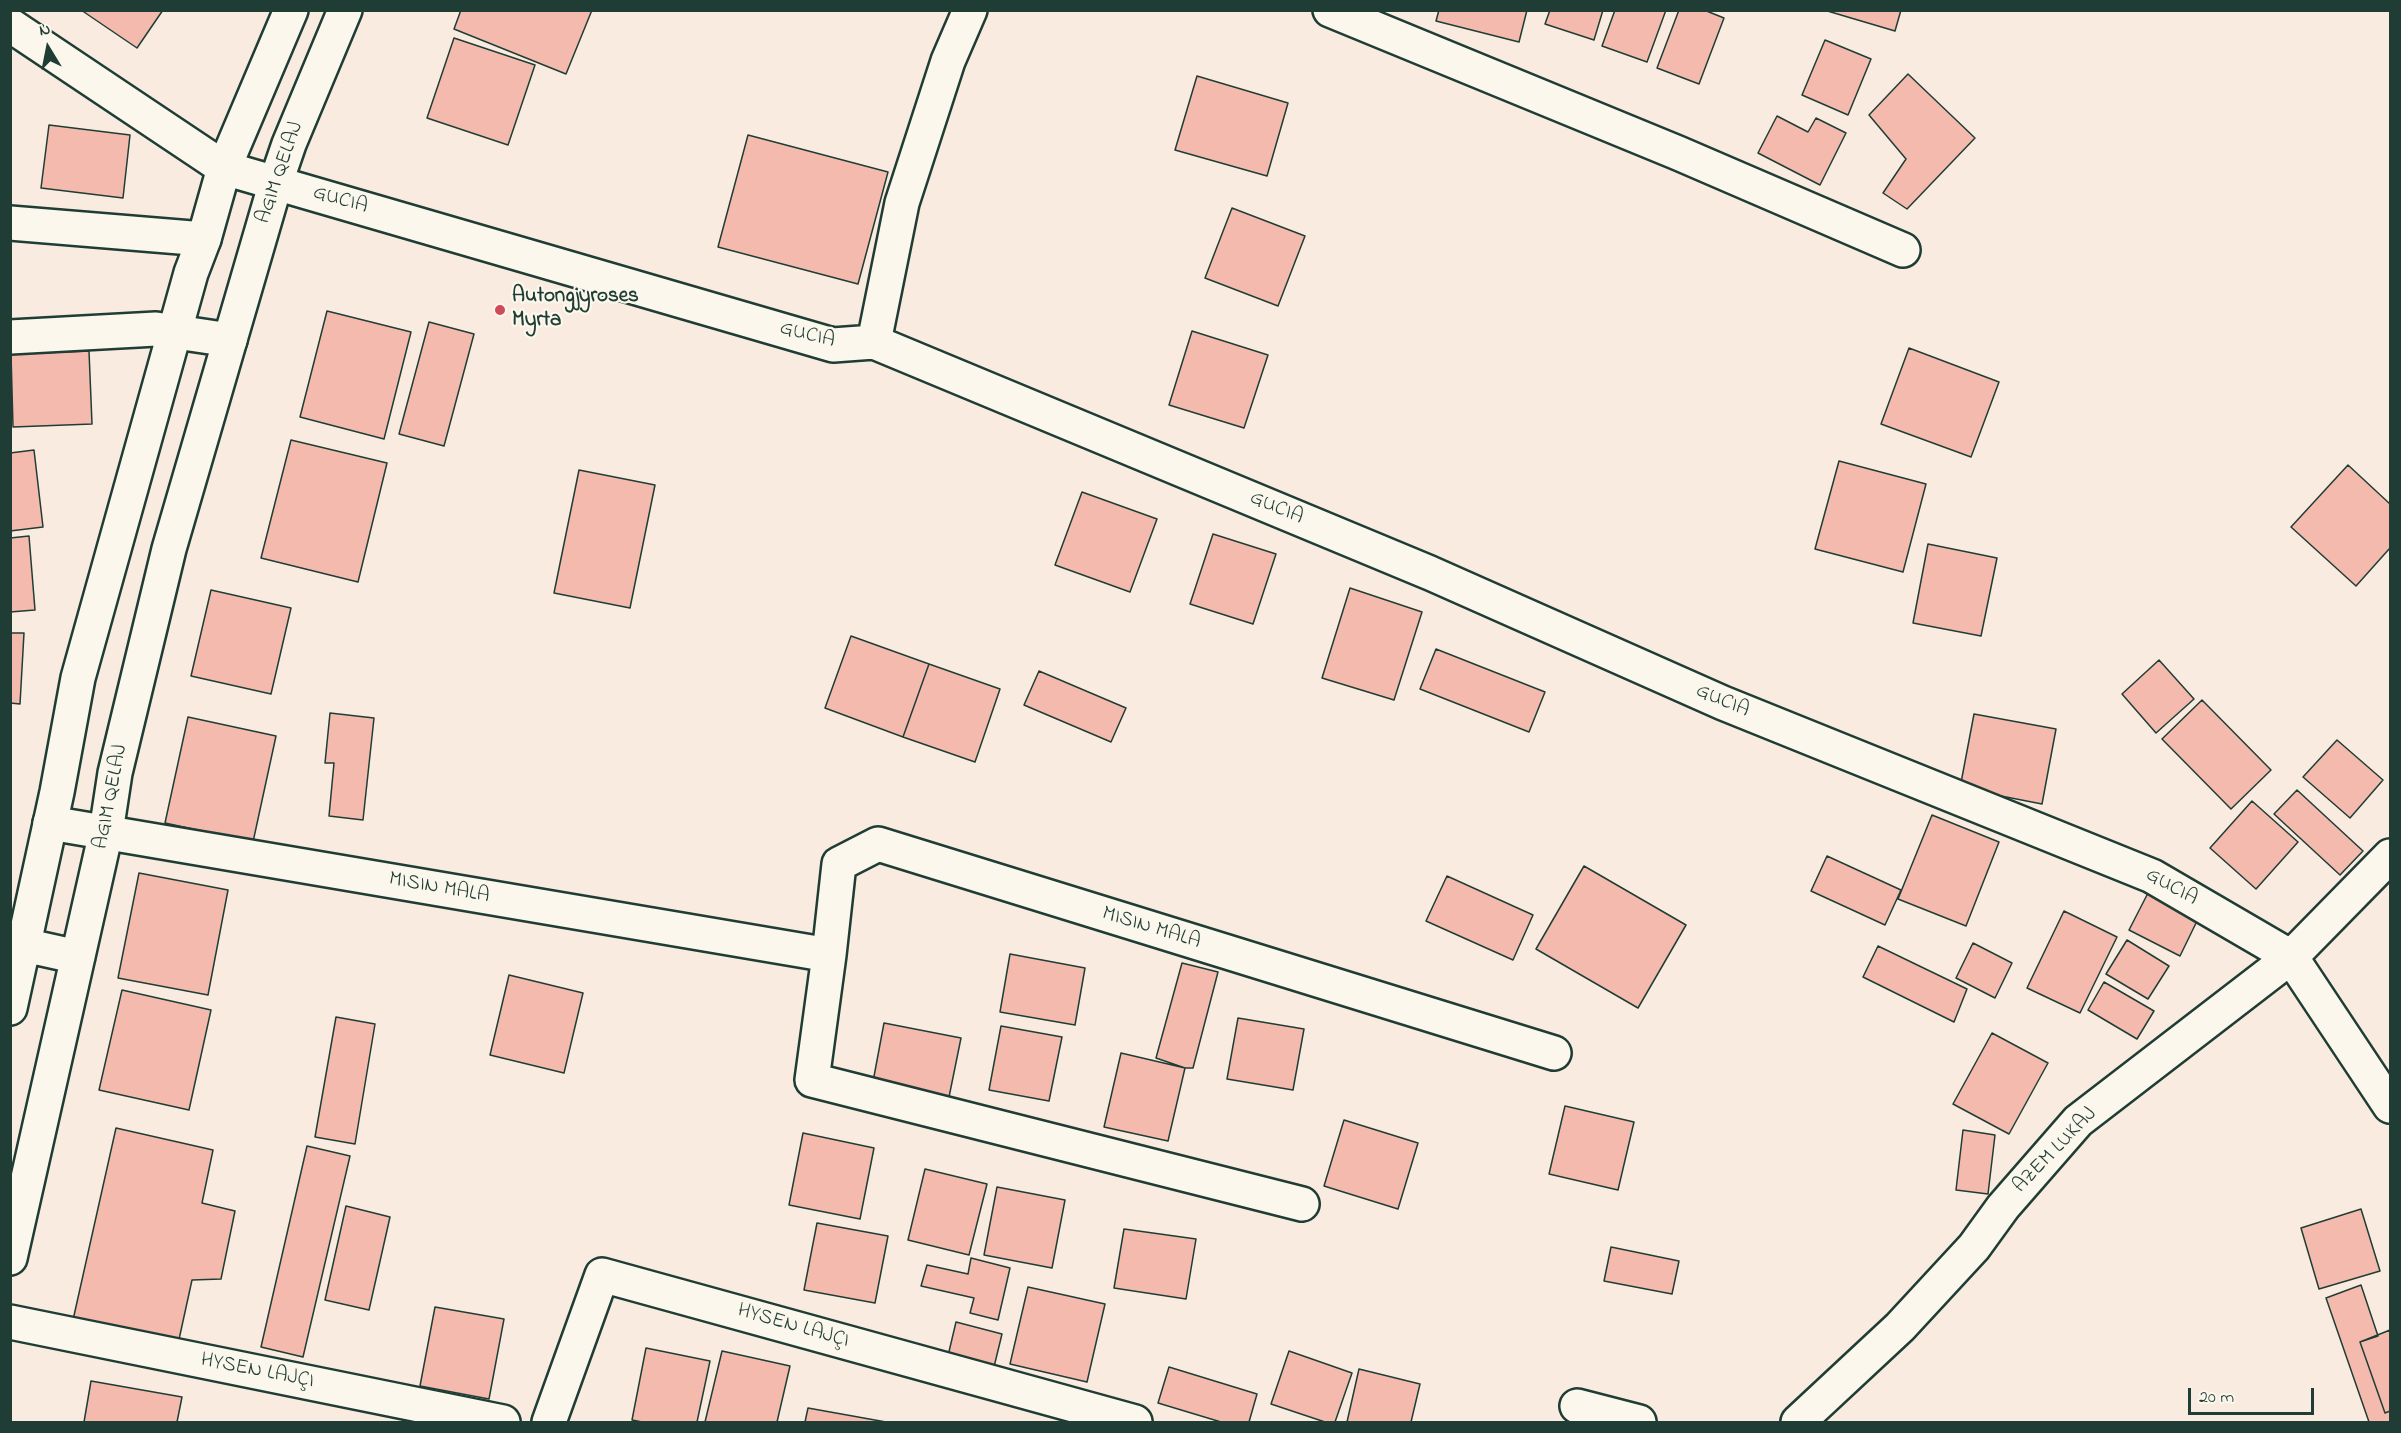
<!DOCTYPE html>
<meta charset="utf-8">
<style>
body{margin:0}
#map{position:relative;width:2401px;height:1433px;overflow:hidden;background:#faebe0;font-family:"Indie Flower",sans-serif}
canvas{display:block}
.frame{position:absolute;inset:0;border:12px solid #1f3d34;pointer-events:none}
.north{position:absolute;left:18px;top:18px;width:60px;height:60px;-webkit-text-stroke:4px #fbf7ec;paint-order:stroke;rotate:350deg;font-size:16px;font-weight:700;line-height:24px;text-align:center;color:#1f3d34}
.north::after{content:'';display:block;margin:auto;width:21px;height:27px;background:#1f3d34;clip-path:polygon(50% 0,100% 100%,50% 72%,0 100%)}
.scale{position:absolute;left:2188px;top:1388px;width:126px;height:27px;box-sizing:border-box;border:3px solid #1f3d34;border-top:0;padding-left:8px;font-size:18px;line-height:21px;white-space:nowrap;color:#1f3d34;-webkit-text-stroke:4px #fbf7ec;paint-order:stroke}
</style>
<div id="map">
<canvas width="2401" height="1433"></canvas>
<div class="frame"></div>
<div class="north">N</div>
<div class="scale">20 m</div>
</div>
<script>
const context = document.querySelector('canvas').getContext('2d');
context.lineJoin = 'round';
function fill(path, color) { context.fillStyle = color; context.fill(path, 'evenodd'); }
function trace(path, color, width, dash) { context.strokeStyle = color; context.lineWidth = width; context.lineCap = dash ? 'butt' : 'round'; context.setLineDash(dash || []); context.stroke(path); }
function drawText(font, color, halo, rows, align = 'center') {
  context.font = font + ' "Indie Flower",sans-serif'; context.lineWidth = 4.5; context.setLineDash([]); context.textBaseline = 'middle'; context.strokeStyle = halo; context.fillStyle = color; for (const [text, x, y, turn = 0] of rows) {
    context.save(); context.translate(x, y); context.rotate((+turn || 0) * Math.PI / 180); context.textAlign = isNaN(turn) ? turn : align; if (halo) context.strokeText(text, 0, 0); context.fillText(text, 0, 0); context.restore();
  }
}
const building = new Path2D(`
 M81,10H163L137,48Z
 M461,10H592L566,74L454,29Z
 M1439,10H1527L1519,42L1436,21Z
 M1550,10H1603L1594,40L1545,24Z
 M1615,10H1666L1647,62L1602,46Z
 M1679,10H1704L1724,18L1699,84L1657,68Z
 M1824,10H1901L1895,31Z
 M454,38L535,65L508,145L427,118Z
 M1825,40L1871,59L1848,115L1802,95Z
 M1908,74L1975,138L1907,209L1883,193L1906,159L1869,115Z
 M1197,76L1288,103L1267,176L1175,150Z
 M1777,116L1808,132L1816,118L1846,133L1820,185L1758,153Z
 M49,125L130,135L123,198L41,188Z
 M748,135L888,172L858,284L718,247Z
 M1232,208L1305,236L1278,306L1205,278Z
 M327,311L411,332L384,439L300,417Z
 M429,322L474,334L444,446L399,434Z
 M1192,331L1268,355L1244,428L1169,405Z
 M1909,348L1999,382L1971,457L1881,424Z
 M89,351L92,424L13,427L11,354Z
 M291,440L387,463L358,582L261,558Z
 M34,450L43,527L10,531V453Z
 M1839,461L1926,484L1903,572L1815,549Z
 M2348,465L2390,504V548L2356,586L2291,527Z
 M579,470L655,485L630,608L554,593Z
 M1082,492L1157,519L1130,592L1055,565Z
 M1213,534L1276,554L1253,624L1190,604Z
 M29,536L35,610L10,612V538Z
 M1928,544L1997,558L1981,636L1913,623Z
 M1350,588L1422,612L1394,700L1322,678Z
 M211,590L291,608L271,694L191,676Z
 M10,633H24L20,704L10,703Z
 M851,636L929,664L903,737L825,708Z
 M1436,649L1545,692L1529,732L1420,689Z
 M2159,660L2194,699L2156,733L2122,694Z
 M929,664L1000,689L975,762L903,737Z
 M1039,671L1126,708L1111,742L1024,705Z
 M2202,700L2271,770L2231,809L2162,739Z
 M330,713L374,718L363,820L329,816L334,763H325Z
 M1974,714L2056,729L2042,804L1960,788Z
 M188,717L276,736L253,842L165,823Z
 M2337,740L2383,780L2350,818L2303,777Z
 M2297,790L2363,851L2340,875L2274,814Z
 M2252,801L2298,842L2256,889L2210,848Z
 M1932,815L1999,842L1966,926L1898,899Z
 M1827,856L1901,890L1885,925L1811,891Z
 M1584,866L1686,925L1638,1008L1536,949Z
 M139,873L228,890L208,995L118,978Z
 M1447,876L1533,915L1513,960L1426,921Z
 M2148,893L2198,919L2180,956L2129,930Z
 M2064,911L2117,937L2080,1013L2027,988Z
 M2127,940L2169,966L2148,999L2106,974Z
 M1973,943L2012,963L1995,998L1956,978Z
 M1878,946L1967,989L1954,1022L1863,977Z
 M1010,954L1085,968L1075,1025L1000,1012Z
 M1182,963L1218,972L1193,1068H1185L1156,1058Z
 M509,975L583,993L564,1073L490,1055Z
 M2104,982L2154,1011L2137,1039L2088,1010Z
 M122,990L211,1010L189,1110L99,1090Z
 M336,1017L375,1024L355,1144L315,1137Z
 M1238,1018L1304,1029L1293,1090L1227,1079Z
 M884,1023L961,1038L948,1102L872,1087Z
 M1001,1026L1062,1037L1049,1101L989,1090Z
 M1992,1033L2048,1063L2009,1134L1953,1104Z
 M1121,1053L1185,1068L1168,1141L1104,1127Z
 M1565,1106L1634,1122L1618,1190L1549,1174Z
 M1344,1120L1418,1143L1398,1209L1324,1186Z
 M116,1128L213,1150L202,1203L235,1211L221,1279L192,1280L178,1344L73,1320Z
 M1963,1130L1995,1135L1988,1194L1956,1190Z
 M803,1133L874,1148L860,1219L789,1205Z
 M307,1146L350,1156L303,1357L261,1347Z
 M925,1169L987,1184L969,1255L908,1240Z
 M997,1187L1065,1200L1052,1268L984,1255Z
 M346,1206L390,1217L369,1310L325,1300Z
 M2361,1209L2380,1271L2319,1289L2301,1228Z
 M817,1223L888,1236L875,1303L804,1290Z
 M1124,1229L1196,1239L1186,1299L1114,1288Z
 M1611,1247L1679,1261L1672,1294L1604,1281Z
 M971,1258L1010,1268L998,1320L970,1313L974,1298L921,1286L927,1265L968,1274Z
 M2361,1285L2378,1336L2360,1342L2385,1413L2390,1411V1422H2369L2326,1298Z
 M1028,1287L1105,1304L1087,1382L1010,1364Z
 M435,1307L504,1319L489,1399L420,1386Z
 M956,1322L1002,1334L993,1371L947,1360Z
 M2390,1330V1411L2385,1413L2360,1342Z
 M646,1348L710,1361L697,1422H642L632,1420Z
 M722,1351L790,1366L777,1422H705Z
 M1289,1351L1352,1373L1335,1422H1325L1271,1404Z
 M1169,1367L1257,1394L1249,1422H1221L1158,1403Z
 M1359,1369L1420,1384L1411,1422H1347Z
 M91,1381L182,1397L177,1422H84Z
 M808,1408L886,1422H805Z`);
const minor = new Path2D(`
 M1330,10L1678,153L1903,250
 M10,25L224,168L833,345L874,342L1430,573L1723,703L2152,876L2291,957L2390,1106
 M10,223L204,239
 M10,337L156,329L230,340
 M874,342L902,203L948,61L970,10
 M50,823L829,955L839,864L878,844L1554,1053
 M829,955L812,1080L1302,1204
 M10,1322L503,1422
 M1577,1406L1639,1422
 M549,1422L602,1275L1135,1422
 M1798,1422L1900,1327L1974,1247L2003,1207L2078,1121L2291,957L2390,856`);
const secondary = new Path2D(`
 M24,945L78,957
 M10,1008L57,792L78,678L191,273L204,239L224,168L291,10
 M10,1258L106,832L115,773L169,549L276,182L289,144L345,10`);
const markers = [
 [500,310,6,"#d1495b"]
];
const streetNames = [
 ["AGIM QELAJ",281,173,-71],
 ["GUCIA",340,201,16],
 ["GUCIA",807,336,14],
 ["GUCIA",1276,509,23],
 ["GUCIA",1722,702,23],
 ["AGIM QELAJ",112,797,-79],
 ["GUCIA",2171,888,29],
 ["MISIN MALA",439,889,10],
 ["MISIN MALA",1151,929,17],
 ["AZEM LUKAJ",2056,1151,-46],
 ["HYSEN LAJÇI",793,1327,16],
 ["HYSEN LAJÇI",257,1372,11]
];
const poiNames = [
 ["Autongjyroses",512,298],
 ["Myrta",512,322]
];
fill(building, '#f4baae');
trace(building, '#1f3d34', 1.5);
trace(minor, '#1f3d34', 38);
trace(secondary, '#1f3d34', 38);
trace(minor, '#fbf7ec', 33);
trace(secondary, '#fbf7ec', 33);
for (const [x, y, r, color] of markers) { const dot = new Path2D(); dot.arc(x, y, r, 0, 2 * Math.PI); context.fillStyle = color; context.fill(dot); trace(dot, '#fbf7ec', 2); }
drawText('21px', '#1f3d34', '#fbf7ec', streetNames);
drawText('bold 21px', '#1f3d34', '#fbf7ec', poiNames, 'left');
</script>
